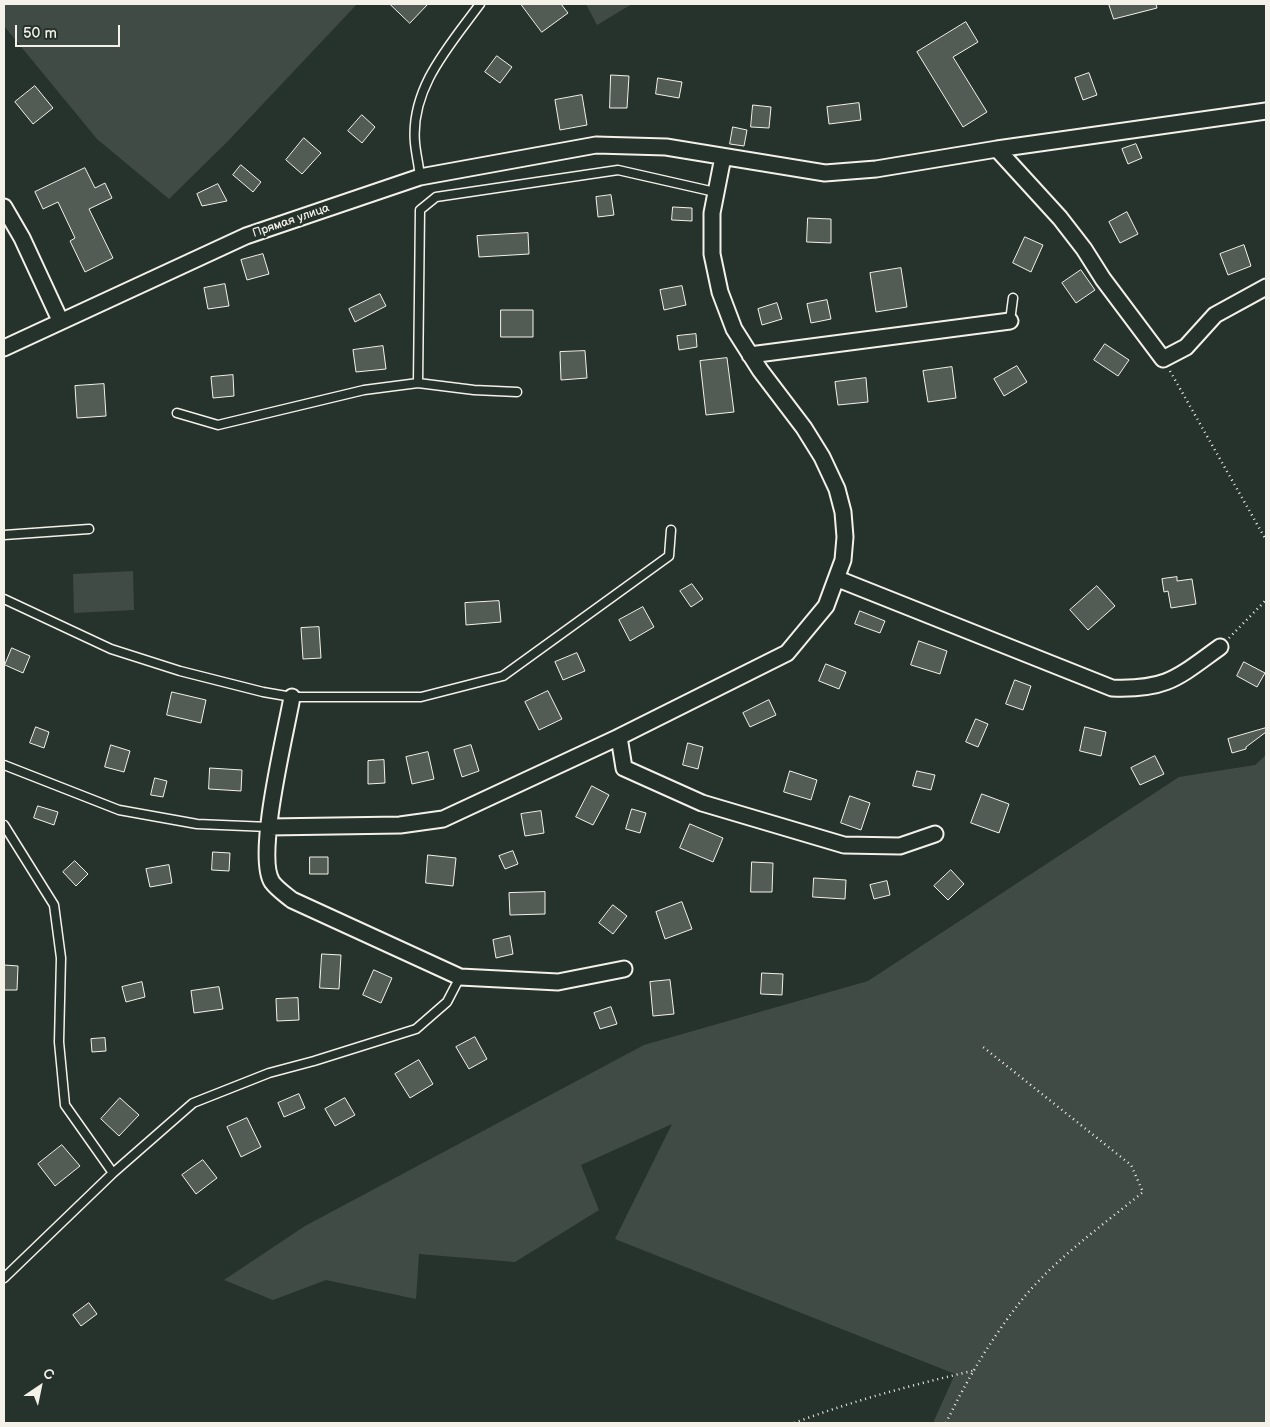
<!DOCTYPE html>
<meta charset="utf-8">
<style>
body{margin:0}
#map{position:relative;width:1270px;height:1427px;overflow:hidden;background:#26332d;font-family:"Balsamiq Sans",sans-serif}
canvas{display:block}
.frame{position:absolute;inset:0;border:5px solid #f4f1e8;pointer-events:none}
.north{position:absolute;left:15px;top:1362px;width:50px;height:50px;-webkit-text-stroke:4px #26332d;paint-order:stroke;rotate:34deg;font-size:14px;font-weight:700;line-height:20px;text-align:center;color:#f4f1e8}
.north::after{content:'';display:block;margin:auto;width:18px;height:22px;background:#f4f1e8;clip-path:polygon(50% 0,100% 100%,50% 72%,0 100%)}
.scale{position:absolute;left:15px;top:25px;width:105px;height:22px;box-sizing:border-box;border:2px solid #f4f1e8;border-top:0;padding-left:6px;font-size:15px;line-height:18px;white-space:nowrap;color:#f4f1e8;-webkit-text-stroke:4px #26332d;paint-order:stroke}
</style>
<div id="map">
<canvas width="1270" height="1427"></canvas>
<div class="frame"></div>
<div class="north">С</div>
<div class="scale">50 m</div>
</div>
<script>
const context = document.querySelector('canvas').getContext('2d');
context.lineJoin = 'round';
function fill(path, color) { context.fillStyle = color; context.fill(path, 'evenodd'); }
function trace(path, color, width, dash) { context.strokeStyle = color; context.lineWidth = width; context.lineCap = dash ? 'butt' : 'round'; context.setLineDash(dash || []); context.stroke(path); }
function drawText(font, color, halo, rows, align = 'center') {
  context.font = font + ' "Balsamiq Sans",sans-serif'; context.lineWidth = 5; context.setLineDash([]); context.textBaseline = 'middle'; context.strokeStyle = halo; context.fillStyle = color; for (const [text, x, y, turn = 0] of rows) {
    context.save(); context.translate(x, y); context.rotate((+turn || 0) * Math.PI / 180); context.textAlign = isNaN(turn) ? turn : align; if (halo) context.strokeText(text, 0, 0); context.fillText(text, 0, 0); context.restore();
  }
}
const green = new Path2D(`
 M4,4H357L228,141L169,199L97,139L4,26Z
 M586,4H632L597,25Z
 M133,571L134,610L74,613L73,574Z
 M1266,755V1423H933L955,1374L615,1239L672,1124L581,1165L599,1210L515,1262L419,1254L416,1299L326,1280L273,1300L224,1280L305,1226L644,1045L868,981L1179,777L1255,765Z`);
const building = new Path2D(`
 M390,4H428L410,23Z
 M521,4H561L568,13L542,32Z
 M1109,4H1156L1157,8L1114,19Z
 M966,22L978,42L953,57L987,112L963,127L917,52Z
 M497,56L512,67L500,83L485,72Z
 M1089,73L1097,95L1083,100L1075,78Z
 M611,75L629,76L627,108H610Z
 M658,78L682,82L679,98L656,94Z
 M35,86L53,108L33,124L15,102Z
 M582,95L587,125L560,130L555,100Z
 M859,103L861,120L829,124L827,107Z
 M753,105L771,107L769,128L751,127Z
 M362,115L375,127L362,143L348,131Z
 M733,127L747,130L744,146L730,144Z
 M304,138L321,153L302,174L286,160Z
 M1136,144L1142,158L1128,164L1122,149Z
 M241,165L261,182L253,192L233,175Z
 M85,168L95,188L105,183L112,198L89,209L113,258L85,272L70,241L75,238L58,202L43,209L35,192Z
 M218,184L227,201L202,206L197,194Z
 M611,195L614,215L598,217L596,197Z
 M673,207L692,208V221L672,220Z
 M1127,212L1138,234L1120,243L1109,222Z
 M808,218L831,219V243L807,242Z
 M528,233L529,254L479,257L477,236Z
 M1025,237L1043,245L1031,272L1013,263Z
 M1244,245L1251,266L1228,275L1220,254Z
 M263,254L269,274L247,280L241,260Z
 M901,268L907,307L876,312L870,273Z
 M1081,270L1095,290L1076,303L1062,283Z
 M225,284L229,306L208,309L204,288Z
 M682,286L686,305L664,310L660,290Z
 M380,294L386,306L355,322L349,309Z
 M827,300L831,319L811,323L807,304Z
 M777,303L782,319L762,325L758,309Z
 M501,310H533V337H501Z
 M696,334L697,347L679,350L677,336Z
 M1105,344L1129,360L1118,376L1094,360Z
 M383,346L386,369L356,372L353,350Z
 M585,351L587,378L561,380L560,352Z
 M727,358L734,412L706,415L700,361Z
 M1017,366L1027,382L1004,396L994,379Z
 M952,367L956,398L928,402L923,371Z
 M233,375L234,396L213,398L211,377Z
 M866,378L868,402L838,405L835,382Z
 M104,384L106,416L77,418L75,386Z
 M1177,577V581L1192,579L1196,604L1171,608L1168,591L1164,592L1162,579Z
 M692,584L703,599L691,607L680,591Z
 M1097,586L1115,606L1088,630L1070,610Z
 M499,601L501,622L466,625L465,603Z
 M643,607L654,627L630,641L619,620Z
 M860,611L885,621L880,633L855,624Z
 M319,627L321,658L303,659L301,628Z
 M919,641L947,651L940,674L911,665Z
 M12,648L30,656L23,673L5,665Z
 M577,653L585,671L563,680L555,662Z
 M1244,662L1265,673L1257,687L1237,676Z
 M826,664L846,672L839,689L819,681Z
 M1015,680L1031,686L1023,710L1006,704Z
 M548,691L562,719L539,730L525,702Z
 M172,692L206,700L201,723L167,715Z
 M769,700L776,715L750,727L743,713Z
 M976,719L988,724L978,747L966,742Z
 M36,727L49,732L44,748L30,743Z
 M1085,727L1106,732L1101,756L1080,751Z
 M1266,728V732L1246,747V749L1232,753L1228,739Z
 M688,743L703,747L698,769L683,765Z
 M111,745L130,751L124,772L105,767Z
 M471,745L479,771L462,777L454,750Z
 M428,752L434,779L412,784L406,757Z
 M1155,756L1164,774L1140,785L1131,768Z
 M384,760L385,783L368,784V761Z
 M210,768L242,770L241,791L209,789Z
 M790,771L817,780L811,800L784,792Z
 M917,771L935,775L931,790L913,786Z
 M155,778L167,781L163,797L151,795Z
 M592,786L609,795L593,825L576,817Z
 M982,794L1009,804L999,833L971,823Z
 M850,796L870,803L861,830L841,823Z
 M38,806L58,812L54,825L34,818Z
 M632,809L646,813L640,833L626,829Z
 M541,811L544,833L525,836L521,814Z
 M690,824L723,838L713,862L680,848Z
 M513,851L518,864L505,869L499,856Z
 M213,852L230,853L229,871L212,870Z
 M428,855L456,858L453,886L426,883Z
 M310,857H328V874H310Z
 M75,861L88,874L76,886L63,872Z
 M752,862L773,863L772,892H751Z
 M169,865L172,883L150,887L146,869Z
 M951,870L964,884L948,900L934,886Z
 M814,878L846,880L845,899L813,897Z
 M887,881L890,895L874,899L870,885Z
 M545,892V914L510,915L509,893Z
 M682,902L692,929L665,939L656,912Z
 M613,905L627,916L613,934L599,923Z
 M510,936L513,954L496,958L493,940Z
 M322,954L341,955L339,989L320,988Z
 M4,965L18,966L17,990H4Z
 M374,970L392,978L381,1003L363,995Z
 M762,973L783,974L782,995L761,994Z
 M670,980L674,1014L653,1016L650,982Z
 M142,982L145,997L126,1002L122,987Z
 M219,987L223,1009L194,1013L191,991Z
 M298,998L299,1020L277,1021L276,999Z
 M611,1007L617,1024L600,1029L594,1013Z
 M475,1037L487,1059L469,1069L456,1047Z
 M105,1038L106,1051L92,1052L91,1039Z
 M419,1060L433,1084L410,1098L395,1074Z
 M299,1094L305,1108L284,1117L278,1103Z
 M120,1098L139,1115L119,1136L101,1119Z
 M345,1098L355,1115L335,1126L325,1109Z
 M247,1118L261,1147L241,1157L227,1127Z
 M62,1145L80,1166L55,1186L38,1164Z
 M203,1160L217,1178L196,1194L182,1175Z
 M89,1303L97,1314L81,1326L73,1315Z`);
const path = new Path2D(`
 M1170,371L1266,540
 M1229,638L1266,600
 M794,1423C855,1400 912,1385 976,1370
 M946,1423C967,1379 994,1334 1025,1296C1059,1256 1103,1225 1143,1192L1131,1165L983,1047`);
const service = new Path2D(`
 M420,177C419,166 416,154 415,143C410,88 450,45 480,4
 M1010,321L1013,298
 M418,383L474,390L517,392
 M177,413L218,425L364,390L418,383L420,210L436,197L618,170L715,192
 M4,535L89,529
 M4,599L111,649L180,671L263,692L292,697H421L503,676L669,556L671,530
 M4,765L119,810L197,824L269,827
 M4,825L54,905L61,958L59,1042L65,1105L113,1173
 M4,1278L113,1173L193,1103L269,1073L314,1061L416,1029L447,1002L460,977`);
const minor = new Path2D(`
 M997,149L1060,218L1084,249L1103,279L1163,359L1186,347L1215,315L1266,287
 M4,207L22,238L60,320
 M4,348L246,236L420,177L596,145L666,147L825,173L876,169L997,149L1266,111
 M750,355L1010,321
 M838,579L1112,688C1167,690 1177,678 1220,647
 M292,697C286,732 255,856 272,882C277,889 286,895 292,900L460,977L558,982L624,969
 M619,737L624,768L702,803L844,845L900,846L935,834
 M269,827L400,825L443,819L619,737L787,653L826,606L843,560L845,537L843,512L837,489L822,457L804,428L760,370L734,329L720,292L712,254V213L723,157`);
const streetNames = [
 ["Прямая улица",291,221,-19]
];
fill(green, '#414b45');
fill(building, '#525c55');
trace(building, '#f4f1e8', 1);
trace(service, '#f4f1e8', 11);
trace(minor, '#f4f1e8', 19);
trace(path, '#f4f1e8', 2.5, [1, 4]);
trace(service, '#26332d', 8);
trace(minor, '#26332d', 15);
drawText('12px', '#f4f1e8', '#26332d', streetNames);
</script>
